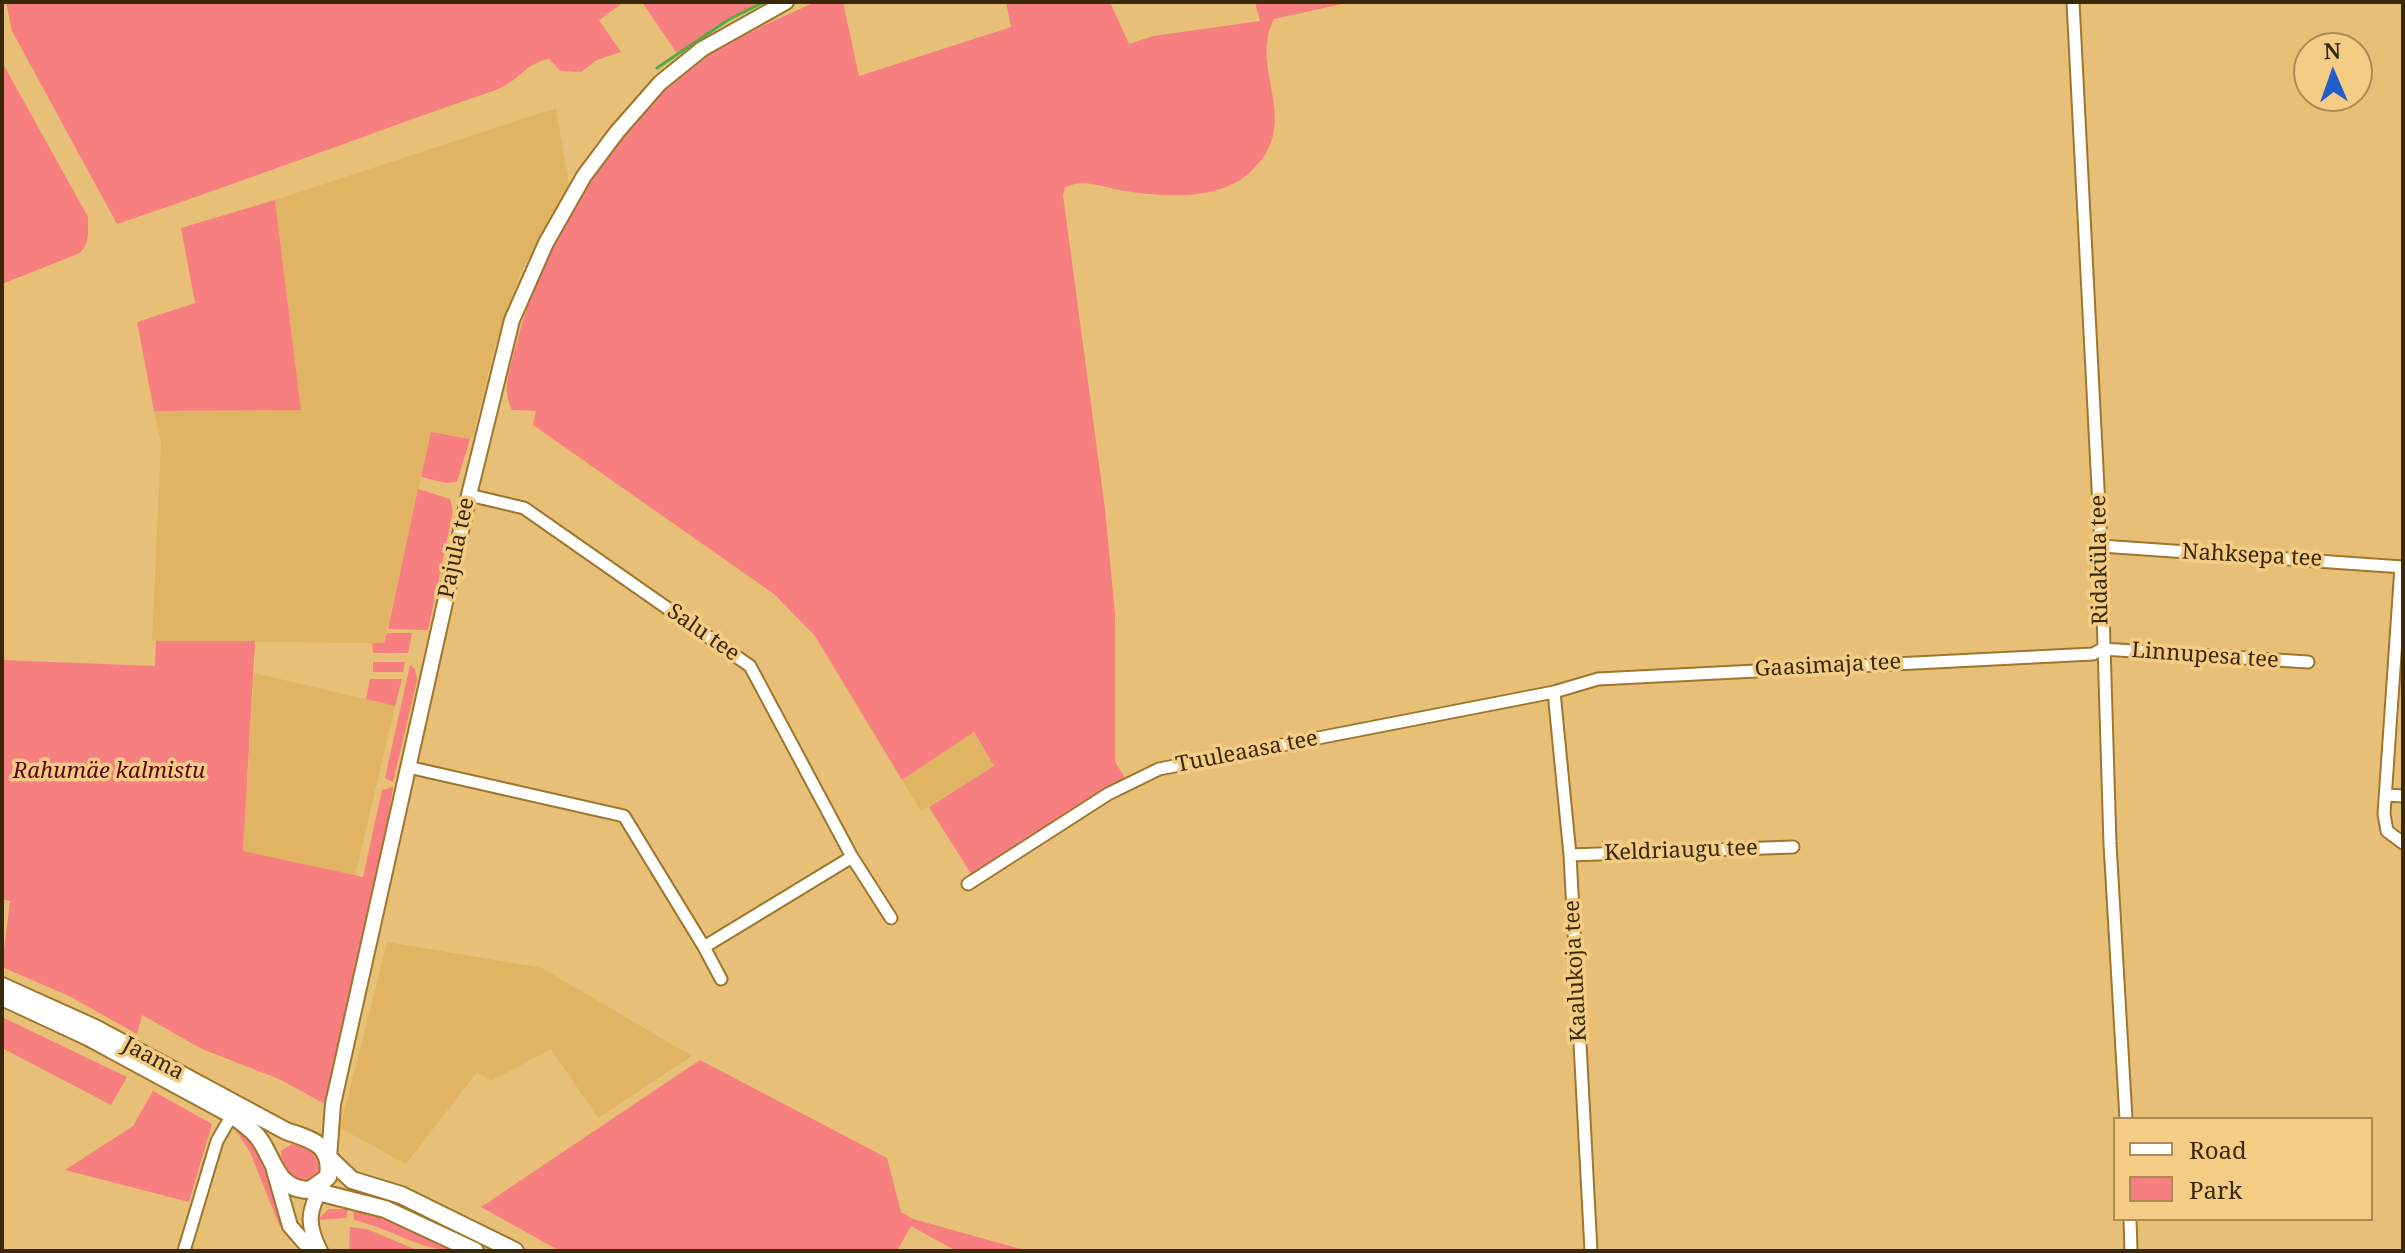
<!DOCTYPE html>
<meta charset="utf-8">
<style>
body{margin:0}
#map{position:relative;width:2405px;height:1253px;overflow:hidden;background:#e8bf77;font-family:"Noto Serif",serif}
canvas{display:block}
.frame{position:absolute;inset:0;border:4px solid #39290a;pointer-events:none}
.legend{position:absolute;left:2113px;top:1117px;width:260px;height:104px;box-sizing:border-box;background:#f5cc83;border:2px solid #aa8b53;margin:0;padding:10px 14px;list-style:none;font-size:24px;color:#39290a}
.legend li{display:flex;align-items:center;gap:16px;height:40px}
.legend b{width:40px;border:2px solid #aa8b53}
.north{position:absolute;left:2293px;top:32px;width:80px;height:80px;box-sizing:border-box;background:#f5cc83;border:2px solid #aa8b53;border-radius:50%;rotate:358deg;font-size:22px;font-weight:700;line-height:32px;text-align:center;color:#39290a}
.north::after{content:'';display:block;margin:auto;width:28px;height:36px;background:#225eca;clip-path:polygon(50% 0,100% 100%,50% 72%,0 100%)}
</style>
<div id="map">
<canvas width="2405" height="1253"></canvas>
<div class="frame"></div>
<ul class="legend">
<li><b style="height:10px;background:#fff"></b>Road</li>
<li><b style="height:22px;background:#f77f80"></b>Park</li>
</ul>
<div class="north">N</div>
</div>
<script>
const context = document.querySelector('canvas').getContext('2d');
context.lineJoin = 'round';
function fill(path, color) { context.fillStyle = color; context.fill(path, 'evenodd'); }
function trace(path, color, width, dash) { context.strokeStyle = color; context.lineWidth = width; context.lineCap = dash ? 'butt' : 'round'; context.setLineDash(dash || []); context.stroke(path); }
function drawText(font, color, halo, rows, align = 'center') {
  context.font = font + ' "Noto Serif",serif'; context.lineWidth = 7; context.setLineDash([]); context.textBaseline = 'middle'; context.strokeStyle = halo; context.fillStyle = color; for (const [text, x, y, turn = 0] of rows) {
    context.save(); context.translate(x, y); context.rotate((+turn || 0) * Math.PI / 180); context.textAlign = isNaN(turn) ? turn : align; if (halo) context.strokeText(text, 0, 0); context.fillText(text, 0, 0); context.restore();
  }
}
const built = new Path2D(`
 M556,108L569,185L520,274L494,349L473,435L470,439L431,432L384,643L152,641L161,443L154,411L301,410L275,200Z
 M254,673L395,706L355,876L243,851Z
 M973,732L994,766L921,811L902,780Z
 M387,942L542,968L692,1056L598,1118L551,1049L491,1081L477,1072L406,1164L340,1128Z`);
const green = new Path2D(`
 M6,2H624L599,20L621,52L597,60L581,72L560,71L549,59C526,62 518,83 493,91C367,134 243,182 117,224L12,31Z
 M642,2H764L728,20L678,55Z
 M815,2H843L859,76L1011,27L1006,2H1110L1129,44L1153,36L1260,21L1255,2H1351L1274,19C1247,71 1306,123 1249,173C1218,201 1164,197 1125,191C1105,188 1082,177 1065,188L1063,195L1105,509L1115,614V762L1128,782L975,880L929,807L994,766L974,732L902,780L815,636L774,594L533,425L536,411L512,410C501,389 511,366 516,345C541,249 613,129 692,67C727,39 775,21 815,2Z
 M2,62L88,217C88,231 90,242 80,253L2,284Z
 M275,200L301,410L154,411L137,322L195,303L181,228Z
 M431,432L470,439L457,482L446,483L421,477Z
 M418,489L450,499L453,512L428,630L388,629Z
 M387,633H412L408,653H373L372,643H384Z
 M156,641H255L243,851L363,877L382,790L393,787L386,836L325,1104L279,1079L202,1049L142,1015L137,1034L69,996L2,967L10,901L2,899V660L155,666Z
 M373,662H405L403,672H373Z
 M410,665L415,669L417,681L393,782L385,778Z
 M370,679H402L395,706L366,699Z
 M2,1017L127,1077L111,1105L2,1048Z
 M700,1060L887,1158L901,1212L913,1219L1028,1251H956L911,1226L897,1251H560L481,1207Z
 M153,1091L212,1124L189,1202L65,1170L133,1126Z
 M234,1128C262,1134 273,1202 284,1226L280,1227L250,1152Z
 M292,1144L309,1147L319,1157V1173L307,1185L295,1184L282,1171L281,1151Z
 M329,1209H348L346,1218L317,1220Z
 M353,1210L401,1224L458,1251C421,1251 390,1228 354,1220Z
 M350,1227L367,1229L419,1251H349Z`);
const stream = new Path2D(`
 M657,68L728,20L764,2`);
const minor = new Path2D(`
 M2073,2L2101,546L2110,844L2126,1119
 M469,495L524,508L750,666L852,857L891,918
 M2101,546L2403,567
 M2401,567L2384,814L2387,831L2403,843
 M1554,692L1570,855L1591,1251
 M408,767L624,816L704,947
 M2386,795L2403,796
 M1570,855L1793,847
 M968,884L1108,794L1159,769L1554,692L1598,679L2093,654L2102,649L2308,662
 M721,979L704,947L852,857
 M2130,1219L2131,1251
 M184,1251L217,1141L232,1115`);
const tertiary = new Path2D(`
 M329,1158L333,1104L469,495L512,320L546,243L584,176L617,132L660,83L702,49L786,2
 M274,1170L290,1226L312,1251
 M320,1251C307,1225 307,1211 323,1185`);
const secondary = new Path2D(`
 M2,986L95,1028L286,1131C312,1140 333,1144 328,1177L310,1190C277,1190 275,1162 260,1140C253,1129 242,1123 232,1115L88,1037L2,997
 M329,1158L352,1180L401,1195L515,1251
 M310,1190L385,1209L475,1251`);
const streetNames = [
 ["Pajula tee",457,548,-78],
 ["Nahksepa tee",2252,556,3],
 ["Ridaküla tee",2100,560,-91],
 ["Salu tee",703,633,35],
 ["Linnupesa tee",2205,656,4],
 ["Gaasimaja tee",1828,666,-3],
 ["Tuuleaasa tee",1247,752,-11],
 ["Keldriaugu tee",1681,851,-2],
 ["Kaalukoja tee",1576,971,-93],
 ["Jaama",153,1059,28]
];
const parkNames = [
 ["Rahumäe kalmistu",109,772]
];
fill(built, '#e1b463');
fill(green, '#f77f80');
trace(stream, '#51ac44', 3);
trace(minor, '#9d772c', 15);
trace(tertiary, '#9d772c', 18);
trace(secondary, '#9d772c', 20);
trace(minor, '#fff', 11);
trace(tertiary, '#fff', 14);
trace(secondary, '#fff', 16);
drawText('22px', '#39290a', '#f5cc83', streetNames);
drawText('italic 22px', '#5d0613', '#f5cc83', parkNames);
</script>
